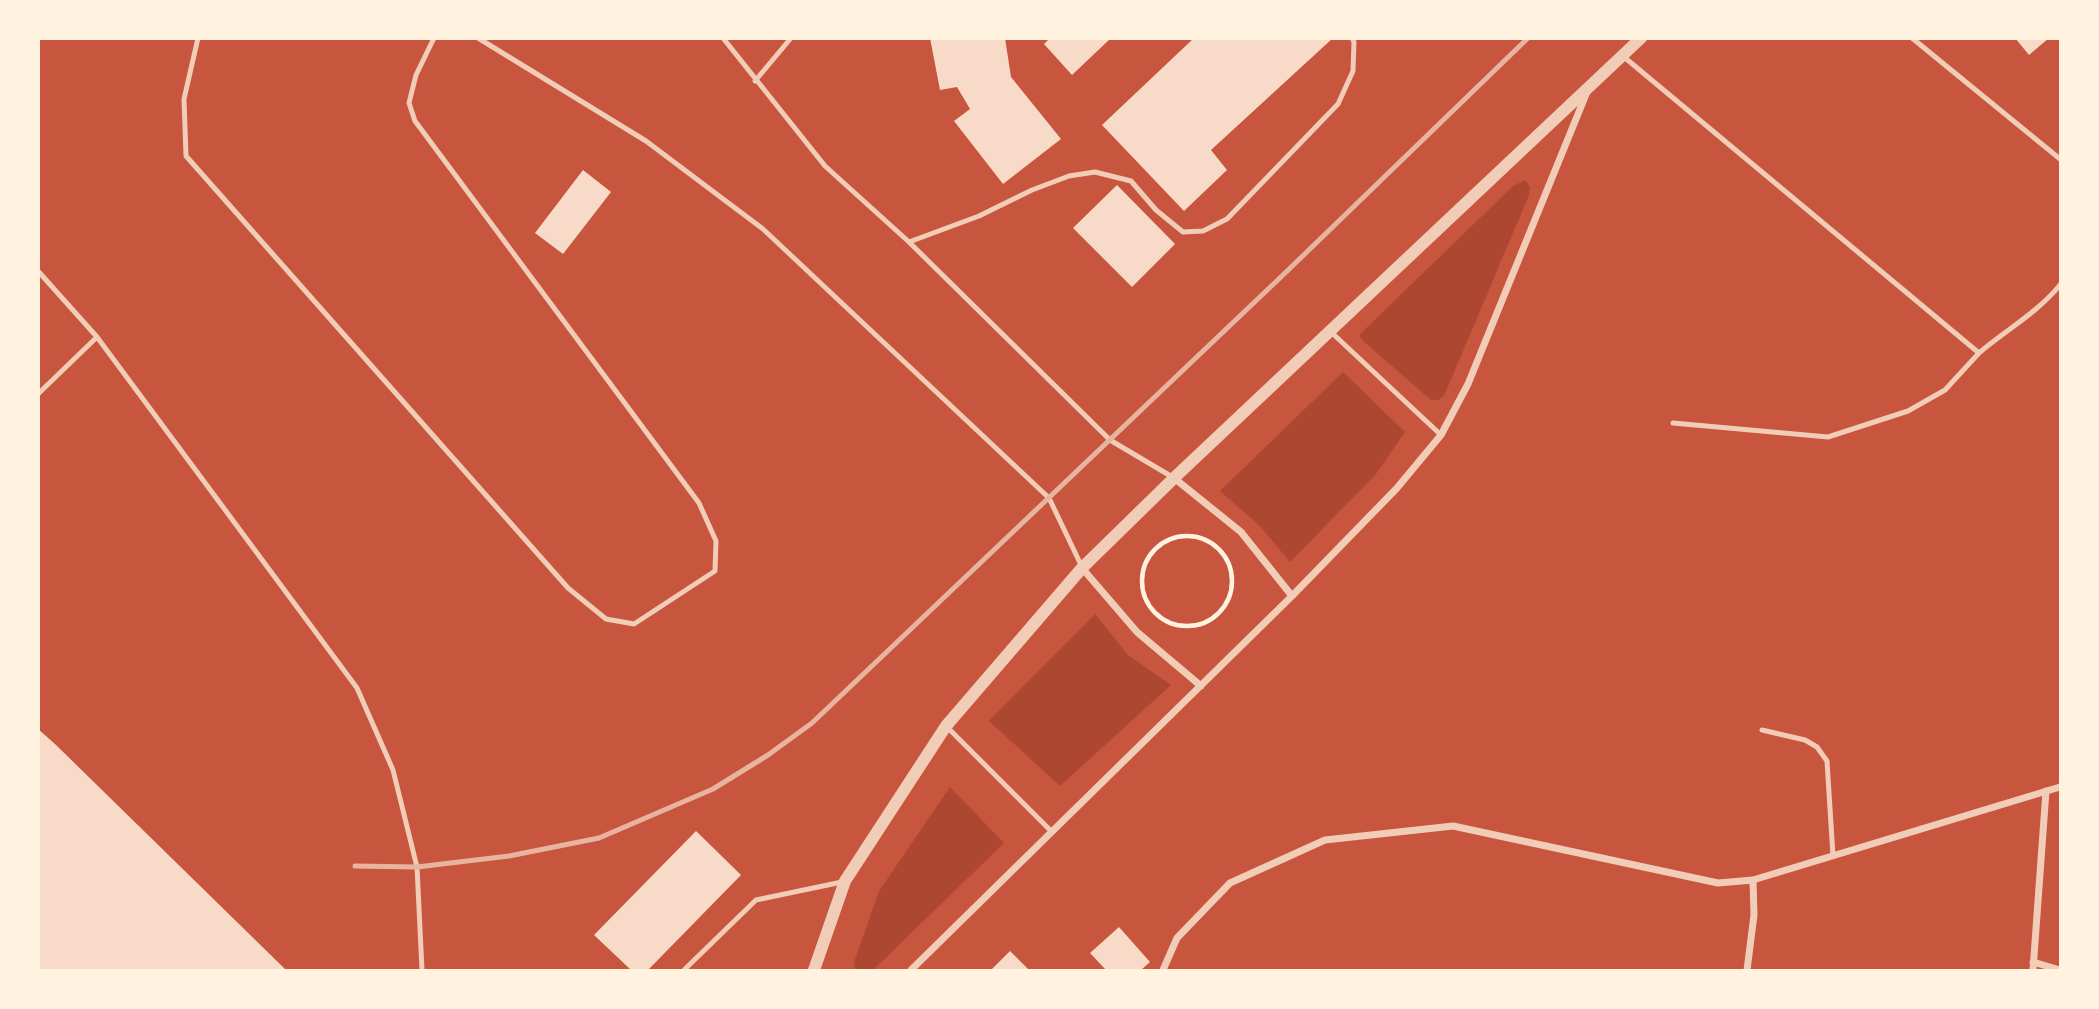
<!DOCTYPE html>
<style>
body{margin:0}
#map{position:relative;width:2099px;height:1009px;overflow:hidden;background:#c8553d;font-family:Merriweather,serif}
canvas{display:block}
.frame{position:absolute;inset:0;border:40px solid #fff3e0;pointer-events:none}
</style>
<div id="map">
<canvas width="2099" height="1009"></canvas>
<div class="frame"></div>
</div>
<script>
const context = document.querySelector('canvas').getContext('2d');
context.lineJoin = 'round';
function fill(path, color) { context.fillStyle = color; context.fill(path, 'evenodd'); }
function trace(path, color, width, dash) { context.strokeStyle = color; context.lineWidth = width; context.lineCap = dash ? 'butt' : 'round'; context.setLineDash(dash || []); context.stroke(path); }
const green = new Path2D(`
 M1525,180L1530,187L1529,195L1444,396L1438,400H1431L1362,340L1359,335L1513,186Z
 M1343,372L1405,432L1376,474L1290,562L1260,526L1220,491Z
 M1095,614L1128,655L1171,685L1060,786L989,721Z
 M950,787L1004,843L873,970H855L854,962L879,891Z`);
const building = new Path2D(`
 M930,38H1005L1011,77L1061,139L1003,184L954,121L970,109L957,87L940,90Z
 M1050,38H1111L1072,75L1044,44Z
 M1194,38H1333L1211,150L1227,170L1184,211L1102,125Z
 M2015,38H2049L2029,55Z
 M583,170L611,192L563,254L535,233Z
 M1117,185L1175,244L1132,287L1073,228Z
 M38,729L55,744L286,970H38Z
 M696,831L741,875L648,970H631L594,935Z
 M1119,927L1150,962L1141,970H1106L1090,953Z
 M1010,951L1029,970H991Z`);
const path = new Path2D(`
 M1142 581a45 45 0 1 1 90 0a45 45 0 1 1-90 0Z`);
const service = new Path2D(`
 M198,38L184,99L186,156L568,588L606,619L634,624L715,571L716,541L699,503L415,121L409,103L416,75L434,38
 M478,38L646,141L763,229L1049,498L1082,567
 M723,38L825,166L909,242L1110,440L1174,478
 M1912,38L2060,159
 M1624,57L1979,353L1945,390L1908,411L1828,437L1673,423
 M755,81L791,38
 M909,242L979,216L1032,190L1069,176L1095,172L1131,181L1156,210L1183,232L1203,231L1227,219L1338,104L1353,71L1354,42L1352,38
 M38,271L97,337L357,688L393,770L417,867L422,970
 M1331,332L1441,435
 M1979,353C2006,330 2037,313 2060,285
 M38,394L97,337
 M946,726L1052,832
 M1762,730L1805,740L1817,747L1827,761L1833,856
 M684,970L756,900L842,882`);
const minor = new Path2D(`
 M1174,478L1241,532L1292,596
 M1082,568L1137,632L1201,686
 M2033,962L2060,970
 M911,970L1292,596L1397,488L1441,435L1468,384L1587,92
 M1163,970L1177,938L1230,883L1325,840L1453,826L1718,883L1753,880L2060,787
 M1747,970L1754,915L1753,880
 M2033,970L2046,791`);
const tertiary = new Path2D(`
 M814,970L845,881L946,726L1082,568L1174,478L1641,38`);
const rail = new Path2D(`
 M355,866L417,867L509,856L599,838L713,789L768,755L812,723L1283,275L1528,38`);
fill(green, '#ae4732');
fill(building, '#f7dbc8');
trace(path, '#fff3e0', 4.5);
trace(service, '#f1ccb7', 5);
trace(minor, '#f1ccb7', 7);
trace(tertiary, '#f1ccb7', 12);
trace(rail, '#e9b49f', 5);
</script>
